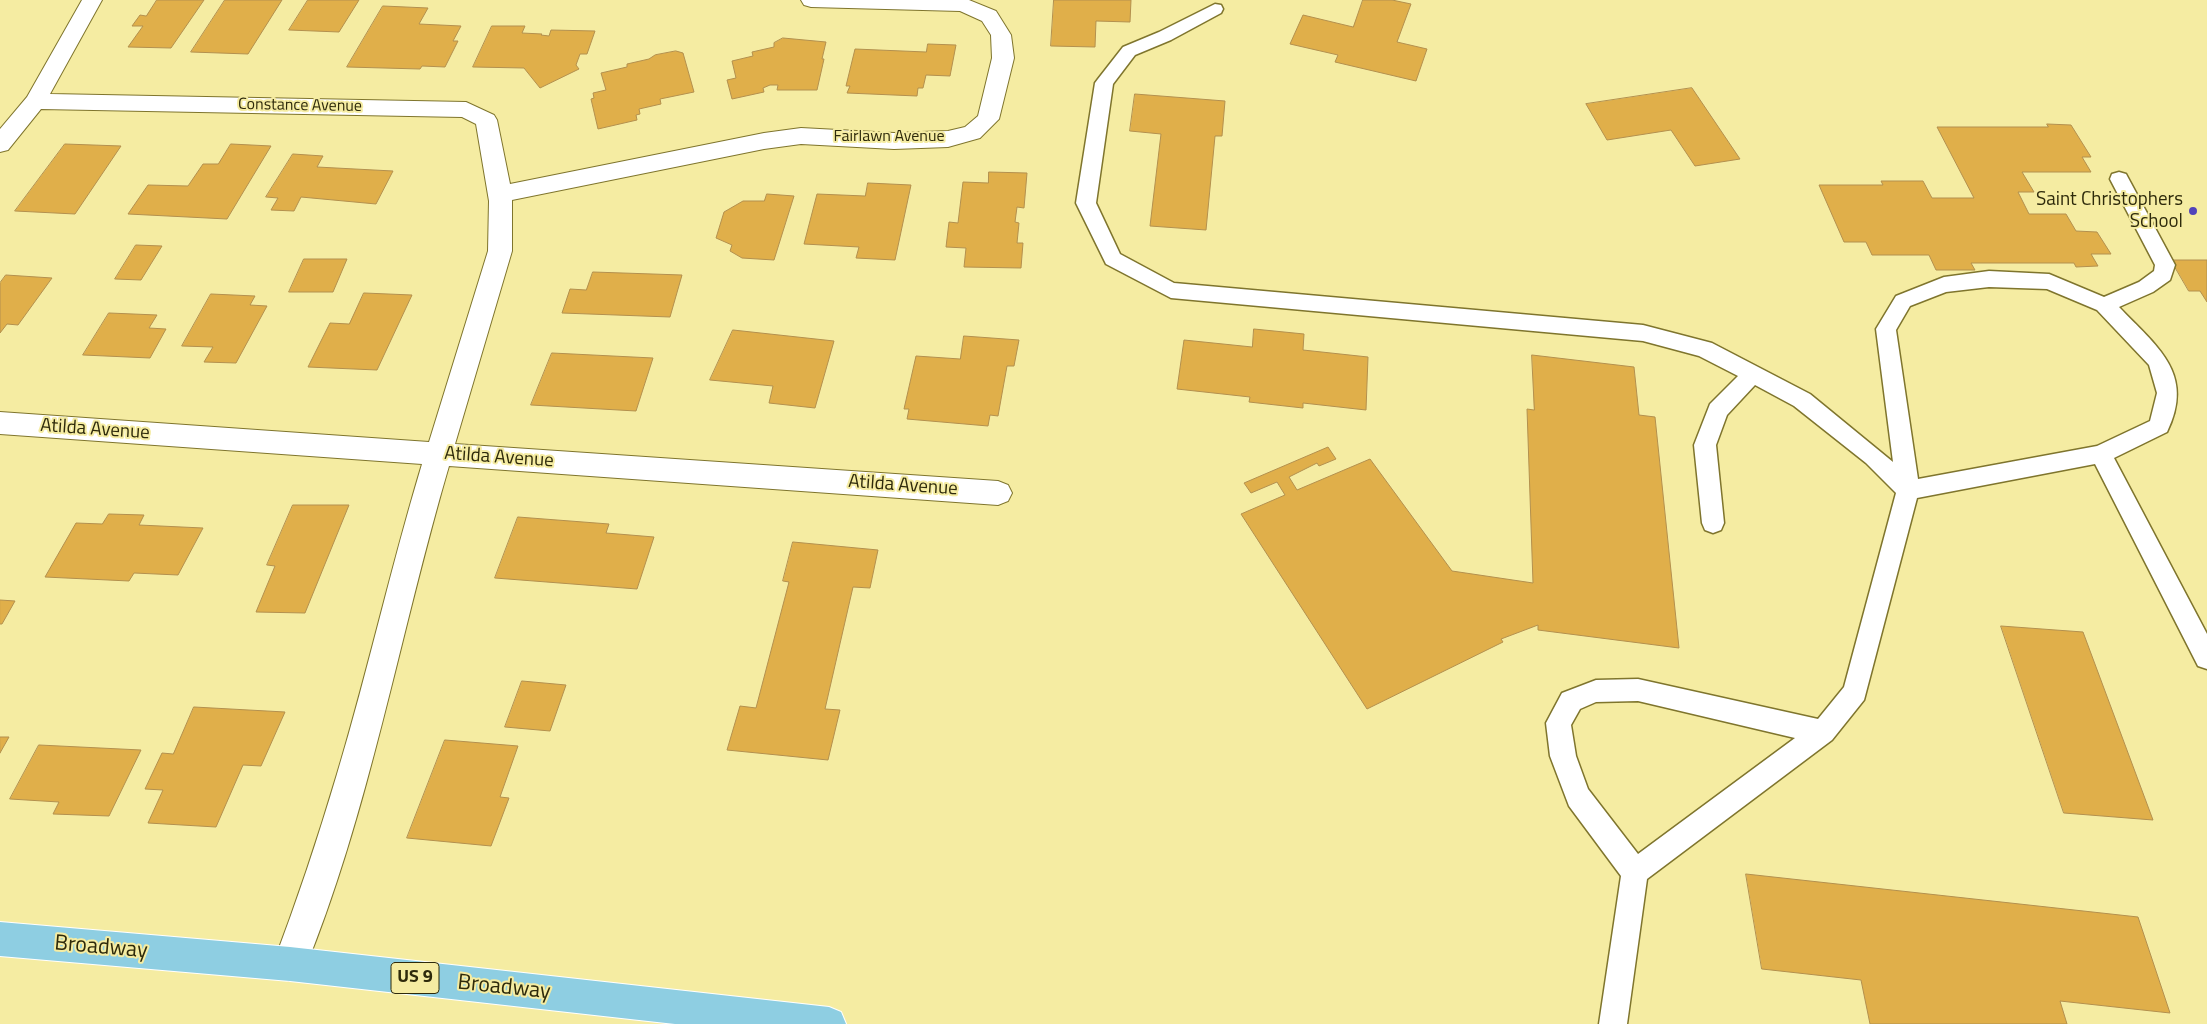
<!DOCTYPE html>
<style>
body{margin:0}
canvas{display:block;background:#f5eca2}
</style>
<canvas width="2207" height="1024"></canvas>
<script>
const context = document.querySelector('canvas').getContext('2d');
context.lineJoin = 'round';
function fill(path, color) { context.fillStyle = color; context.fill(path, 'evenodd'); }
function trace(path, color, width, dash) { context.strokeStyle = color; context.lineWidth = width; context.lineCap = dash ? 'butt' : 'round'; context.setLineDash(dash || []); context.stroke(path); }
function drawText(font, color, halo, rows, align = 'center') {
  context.font = font + ' "Titillium Web",sans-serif'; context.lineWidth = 4; context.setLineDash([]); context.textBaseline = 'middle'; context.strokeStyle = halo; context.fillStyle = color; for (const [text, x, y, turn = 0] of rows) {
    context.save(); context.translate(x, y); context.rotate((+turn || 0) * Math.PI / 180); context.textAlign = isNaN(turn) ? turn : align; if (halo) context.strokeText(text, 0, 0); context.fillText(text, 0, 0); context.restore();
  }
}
const building = new Path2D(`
 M157,0H204L171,48L128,47L143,26H132L140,15L146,16Z
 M225,0H282L248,54L191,52Z
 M308,0H359L339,32L289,30Z
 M1054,0H1131L1130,22L1096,21L1095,47L1051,46Z
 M1363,0H1392L1411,4L1397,42L1427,49L1416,81L1335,62L1338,55L1290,44L1303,15L1353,27Z
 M383,6L428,8L419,24L461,26L453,41H458L445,67L422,66L420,69L347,67Z
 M492,26H525L522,33L542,34L541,35L549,36L551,30L595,31L587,54H580L576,65L579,69L540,88L524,68L473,67Z
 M783,38L826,42L822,59H824L817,90H777L778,85H770L763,88L764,92L732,99L727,80L736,78L732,61L753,56L752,52L774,47V43Z
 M928,44L956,45L950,76L926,75L923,88H918L917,96L847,93L850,86H846L855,49L926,52Z
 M676,51L683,53L694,92L660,99L661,104L639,109L640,114L636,115L637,120L598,129L591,99L594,98L593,93L606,90L601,73L627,67V64L649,59L655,55Z
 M1692,88L1740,159L1695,166L1671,130L1607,140L1586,104Z
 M1135,94L1225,101L1222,136H1215L1206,230L1150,226L1161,134L1130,131Z
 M2047,124L2071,125L2091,157H2082L2091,172H2022L2034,192H2018L2029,214H2066L2076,231L2097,232L2111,254H2091L2098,266L2076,267L2074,263H1971L1975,270H1936L1929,255H1872L1866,242H1844L1819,185H1883L1881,181H1923L1932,198H1974L1937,127H2048Z
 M65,144L121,146L75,214L15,211Z
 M231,144L271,146L227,219L128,214L148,185L188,186L203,164H218Z
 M293,154L323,156L317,167L393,171L376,204L301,197L294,211L271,210L278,198L266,197Z
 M989,172L1027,173L1024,208L1017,207L1015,222L1019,223L1017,243H1023L1021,268L964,267L966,248L946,247L949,222L958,223L963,182L988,183Z
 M868,183L911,185L895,260L856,258L859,247L804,244L817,194L865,196Z
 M767,194L794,196L774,260L742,258L730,251L732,245L716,238L724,212L743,201H764Z
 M136,245L162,246L141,280L115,279Z
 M304,259H347L333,292H289Z
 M2171,260H2207V302L2200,291H2189Z
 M593,272L682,275L670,317L562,313L570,289L586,290Z
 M6,275L52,278L18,325L7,324L0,333V283Z
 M364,293L412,295L377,370L308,367L330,323L349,324Z
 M211,294L255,296L250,305L267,306L236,363L204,362L213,347L182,346Z
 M109,313L157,315L149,328L166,329L150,358L83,355Z
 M1254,329L1304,334L1303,350L1368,357L1366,410L1303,403V408L1249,402L1250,397L1177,389L1184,340L1252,347Z
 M733,330L834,341L815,408L769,403L773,386L710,380Z
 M964,336L1019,340L1014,366H1007L998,416L990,415L988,426L907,419L909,409H904L916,356L960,359Z
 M552,353L653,358L636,411L531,405Z
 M1532,355L1634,367L1639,415L1655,417L1679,648L1538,630V625L1501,639L1503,642L1367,709L1241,514L1285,495L1277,482L1251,493L1244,483L1328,447L1336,459L1319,466L1317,463L1289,477L1297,490L1370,459L1452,571L1533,583L1527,409L1534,410Z
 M293,505H349L305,613L256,612L275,566L267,565Z
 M109,514L144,515L139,525L203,528L178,575L134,573L129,581L45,577L76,523L102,524Z
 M518,517L609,524L606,533L654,537L637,589L495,578Z
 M793,542L878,550L870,588L853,587L825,709L840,710L828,760L727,750L740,706L756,708L789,582L783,581Z
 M0,600L15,601L2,624H0Z
 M2001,626L2083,632L2153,820L2064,813Z
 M522,681L566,685L550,731L505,727Z
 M194,707L285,712L261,766L243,765L216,827L148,823L163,790L145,789L162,753L173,754Z
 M0,737H9L0,753Z
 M445,740L518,746L500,797L509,798L491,846L407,838Z
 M39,745L141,750L109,816L53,814L59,802L10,799Z
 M1746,874L2138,917L2170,1013L2060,1001L2067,1024H1870L1861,980L1762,969Z`);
const service = new Path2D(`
 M1215,4L1221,5L1223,9L1221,13L1171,40L1135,55L1113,84L1096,203L1120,254L1174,283L1643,325L1712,343L1810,394L1893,462L1876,329L1896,296L1944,277L1989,271L2049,274L2104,297L2139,282L2154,271L2155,265L2110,179L2112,174L2119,172L2126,174L2175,265L2170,280L2153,292L2119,307C2156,346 2196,373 2167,432L2114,458L2207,634V669L2198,666L2095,464L1917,498L1864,700L1832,740L1647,879L1627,1024H1599L1621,876L1569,806L1550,756L1546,723L1562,693L1596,680L1638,679L1818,719L1844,687L1896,493L1866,463L1794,406L1755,385L1727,415L1716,445L1724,523L1721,530L1713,533L1705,530L1702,523L1694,445L1710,404L1738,376L1699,356L1643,341L1171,298L1106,264L1076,203L1095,83L1098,79L1123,47L1159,32ZM1989,287L2047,289L2097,310L2149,365L2157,393L2150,421L2097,446L1918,479L1896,330L1910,306L1946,292ZM1638,701L1795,738L1638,854L1588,789L1576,756L1571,725L1580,709L1596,702Z`);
const minor = new Path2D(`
 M82,0H102L50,94L466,102L494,115L497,120L510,184L764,133L801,128L894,133L948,131L965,127L978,116L992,58L991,35L982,21L960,11L811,7L804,5L801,0H969L996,11L1011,35L1014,58L999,119L980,138L948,147L894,149L801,144L764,149L512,200V251L455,444L998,481L1008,485L1012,493L1008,501L998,505L449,466C399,635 370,812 302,976L290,981L278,976L273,964C297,901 318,838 337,774C368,671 391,566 422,464L0,434V412L429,442L488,251L489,201L476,124L462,117L41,109L8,150L0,152V129L27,97Z`);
const primary = new Path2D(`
 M0,922L290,947L829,1007L841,1012L846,1024H675L290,981L0,956Z`);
const markers = [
 [2193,211,5,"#5143ba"]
];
const farStreetnames = [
 ["Constance Avenue",300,106,1],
 ["Fairlawn Avenue",889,137]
];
const shields = [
 [415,978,48]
];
const shieldNames = [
 ["US 9",415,978]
];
const poiNames = [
 ["Saint Christophers",2183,200],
 ["School",2183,222]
];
const streetNames = [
 ["Atilda Avenue",95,430,4],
 ["Atilda Avenue",499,458,4],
 ["Atilda Avenue",903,486,4]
];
const nearStreetnames = [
 ["Broadway",101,948,5],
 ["Broadway",504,988,6]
];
fill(building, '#e0af4a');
trace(building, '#b3904e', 1);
trace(service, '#7f752d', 3);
trace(minor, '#7f752d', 2);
trace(primary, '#fff', 2);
fill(service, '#fff');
fill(minor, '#fff');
fill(primary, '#8ecee2');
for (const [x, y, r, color] of markers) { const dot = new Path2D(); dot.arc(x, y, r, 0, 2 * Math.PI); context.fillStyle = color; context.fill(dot); trace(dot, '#f5eca2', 2); }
drawText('16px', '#2e2a0b', '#f5eca2', farStreetnames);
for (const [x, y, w] of shields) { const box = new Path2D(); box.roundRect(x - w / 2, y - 15.5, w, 31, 4); context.fillStyle = '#f5eca2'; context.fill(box); trace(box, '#2e2a0b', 1); }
drawText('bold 18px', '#2e2a0b', null, shieldNames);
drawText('19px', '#2e2a0b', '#f5eca2', poiNames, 'right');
drawText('19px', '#2e2a0b', '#f5eca2', streetNames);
drawText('22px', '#2e2a0b', '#f5eca2', nearStreetnames);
</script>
